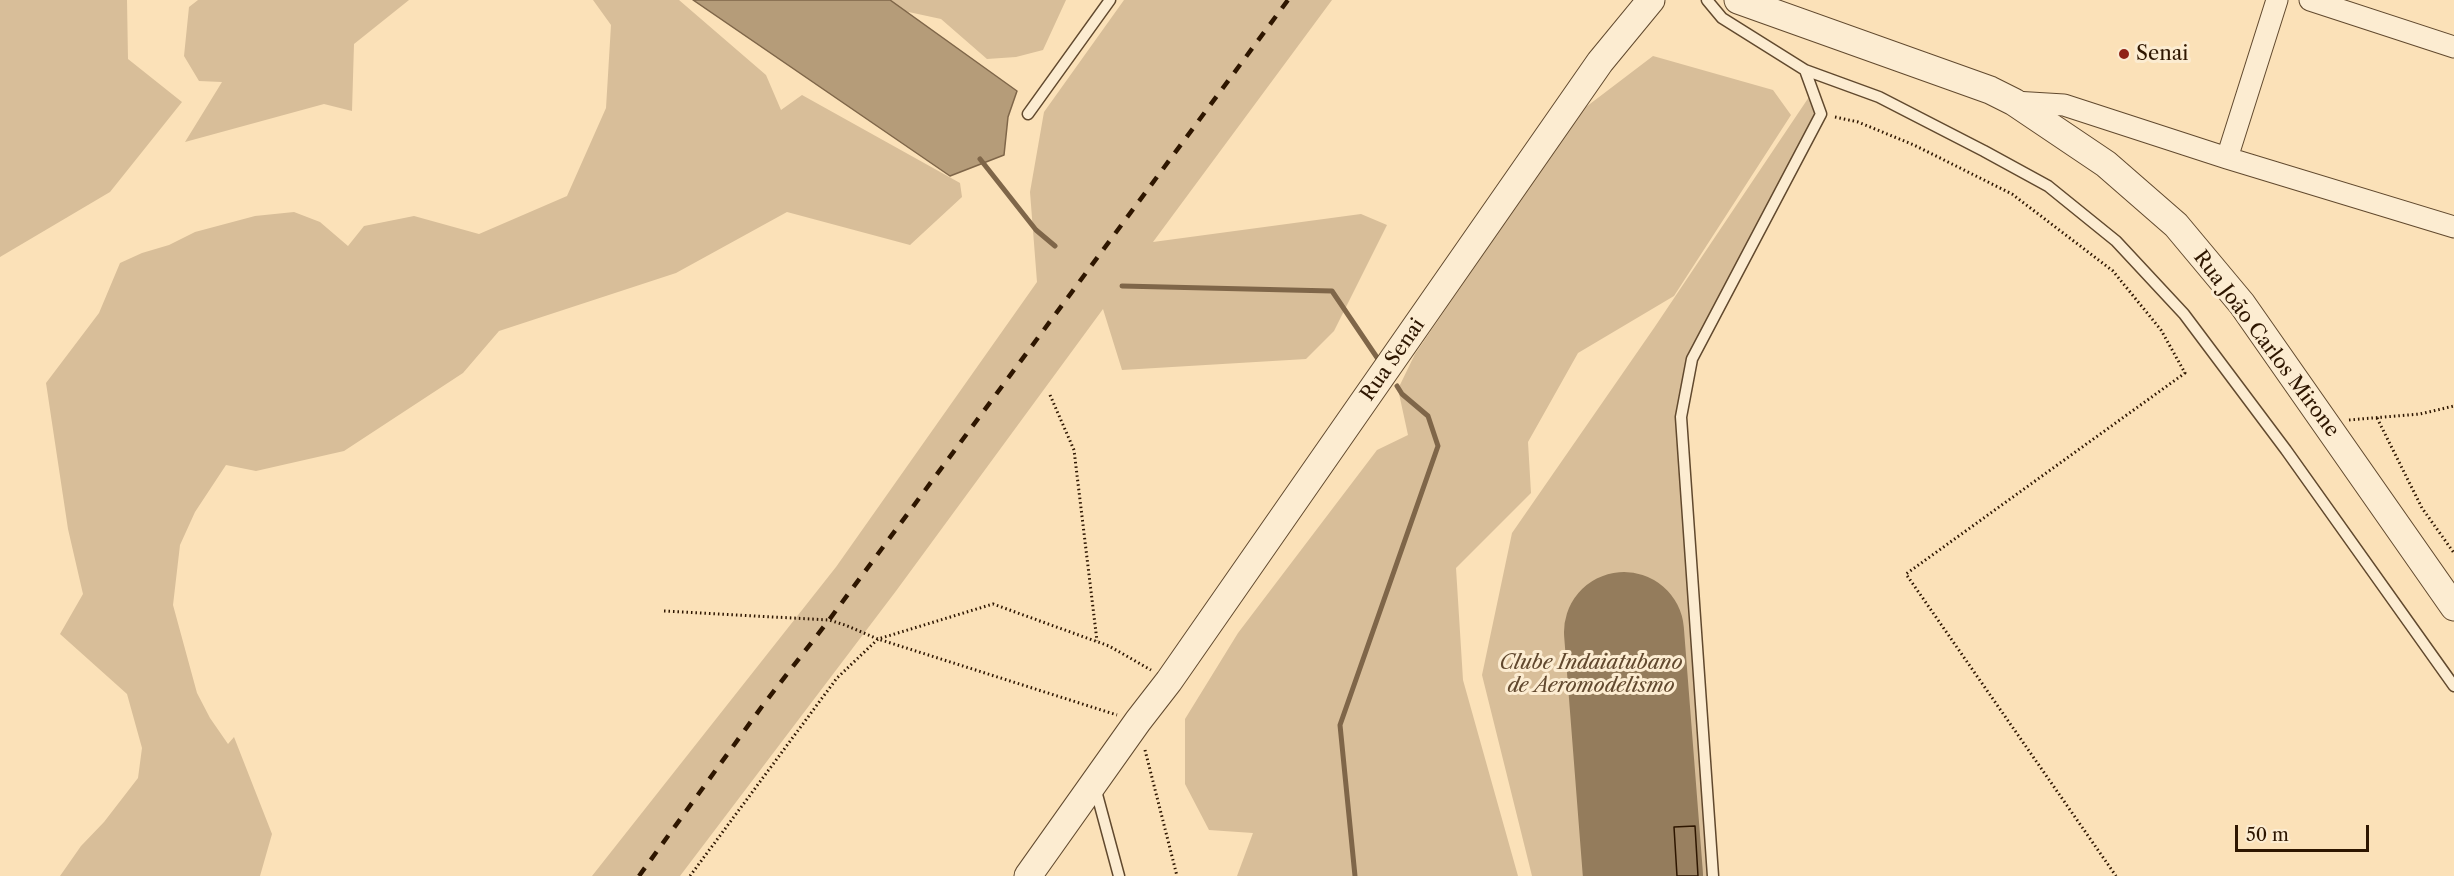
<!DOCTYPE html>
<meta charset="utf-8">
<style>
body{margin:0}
#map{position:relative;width:2454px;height:876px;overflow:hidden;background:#fbe1b8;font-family:"Libre Caslon Text",serif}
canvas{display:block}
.scale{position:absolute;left:2235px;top:825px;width:134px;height:27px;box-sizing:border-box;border:3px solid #2e1600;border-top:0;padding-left:8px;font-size:18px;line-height:21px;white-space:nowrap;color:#2e1600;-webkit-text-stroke:4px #fcecd1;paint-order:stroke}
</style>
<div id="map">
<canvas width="2454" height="876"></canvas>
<div class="scale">50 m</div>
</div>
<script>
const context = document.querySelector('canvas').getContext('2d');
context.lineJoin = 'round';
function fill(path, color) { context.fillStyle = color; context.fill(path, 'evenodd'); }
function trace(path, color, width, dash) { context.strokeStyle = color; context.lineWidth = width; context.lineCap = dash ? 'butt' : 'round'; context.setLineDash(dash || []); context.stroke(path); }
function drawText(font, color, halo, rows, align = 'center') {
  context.font = font + ' "Libre Caslon Text",serif'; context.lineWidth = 6; context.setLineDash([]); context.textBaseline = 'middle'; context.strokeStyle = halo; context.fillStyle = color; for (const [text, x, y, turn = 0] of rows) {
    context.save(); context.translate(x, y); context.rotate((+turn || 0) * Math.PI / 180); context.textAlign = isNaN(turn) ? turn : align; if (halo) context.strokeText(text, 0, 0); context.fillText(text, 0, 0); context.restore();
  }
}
const green = new Path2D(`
 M0,0H127L128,59L182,102L110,192L0,257Z
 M198,0H409L354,44L352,111L324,104L185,142L222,82L199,81L184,56L189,7Z
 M593,0H679L766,75L781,110L802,95L960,183L962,197L910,245L787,212L676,273L499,331L463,373L344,451L256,471L226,465L195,512L180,545L173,605L197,693L210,718L228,744L234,737L272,834L260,876H60L81,846L104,822L138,778L142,748L127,694L60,634L83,594L68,529L46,383L99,313L120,263L142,253L169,245L195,232L255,216L294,212L320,222L348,246L364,226L414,216L479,234L567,196L606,108L611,25Z
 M884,0H1066L1043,50L1016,57L987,59L941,19L904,11Z
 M1124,0H1332L1153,242L1361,214L1387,225L1334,331L1306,359L1122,370L1103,309L896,591L680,876H592L836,567L1037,282L1030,192L1044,112Z
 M1653,56L1773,90L1791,115L1674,296L1578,353L1528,442L1531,493L1456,568L1463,680L1518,876H1237L1253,833L1209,830L1185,784V719L1238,633L1377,450L1408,435L1398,389L1415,354L1582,110Z
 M1809,97L1821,114L1692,359L1681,417L1712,876H1532L1482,675L1512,533L1654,328Z`);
const water = new Path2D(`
 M693,0H890L1017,91L1008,117L1004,155L950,176Z`);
const stream = new Path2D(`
 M980,159L1036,230L1055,246
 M1122,286L1332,291L1378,359
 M1355,876L1340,725L1438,446L1428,416L1402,394L1397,386`);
const runway = new Path2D(`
 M1624,632L1643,876`);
const building = new Path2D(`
 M1695,826L1698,876H1677L1674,827Z`);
const path = new Path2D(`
 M1835,117L1858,122L1914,145L2012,194L2113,271L2161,330L2185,373L1906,574L2116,876
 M1050,395L1074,450L1097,641
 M2377,418L2422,508L2454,553
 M2349,420L2420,414L2454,406
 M664,611L829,620L845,625L878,639L1117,715
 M1145,750L1177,876
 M690,876L837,678L878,639L993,604L1109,646L1151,670`);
const service = new Path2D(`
 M1707,0L1722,18L1805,70L1821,114L1692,359L1681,417L1713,876
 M1805,70L1879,97L1984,151L2048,186L2116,241L2184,314L2286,450L2454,686
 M1028,114L1110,0
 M1095,787L1119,876`);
const minor = new Path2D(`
 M2310,0L2454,47
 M2014,102L2064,105L2227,158L2454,227
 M2227,158L2277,0`);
const tertiary = new Path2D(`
 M1738,0L1990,90L2014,102L2106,164L2176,225L2242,304L2454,607
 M1028,876L1138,721L1169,681L1600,62L1651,0`);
const rail = new Path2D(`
 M639,876L763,705L829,620L1288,0`);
const markers = [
 [2124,54,6,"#8f2418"]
];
const poiNames = [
 ["Senai",2136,54]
];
const streetNames = [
 ["Rua João Carlos Mirone",2266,344,53],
 ["Rua Senai",1393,360,-55]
];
const parkNames = [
 ["Clube Indaiatubano",1591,663],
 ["de Aeromodelismo",1591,686]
];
fill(green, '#d8be99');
fill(water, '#b59c79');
trace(water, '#7f6649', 1.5);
trace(stream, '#7f6649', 5);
trace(runway, '#947c5c', 120);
fill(building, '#998060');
trace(building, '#2e1600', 1.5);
trace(service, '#61492e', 13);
trace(minor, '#61492e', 23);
trace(tertiary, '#61492e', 29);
trace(path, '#2e1600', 3, [1.5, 3]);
trace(service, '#fcecd1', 10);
trace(minor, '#fcecd1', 21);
trace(tertiary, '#fcecd1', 27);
trace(rail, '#2e1600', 4.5, [10, 10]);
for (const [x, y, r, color] of markers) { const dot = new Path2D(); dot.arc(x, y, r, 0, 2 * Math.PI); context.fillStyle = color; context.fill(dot); trace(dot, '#fcecd1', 2); }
drawText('20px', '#2e1600', '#fcecd1', poiNames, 'left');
drawText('20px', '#2e1600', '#fcecd1', streetNames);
drawText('italic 20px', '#61482e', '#fcecd1', parkNames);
</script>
